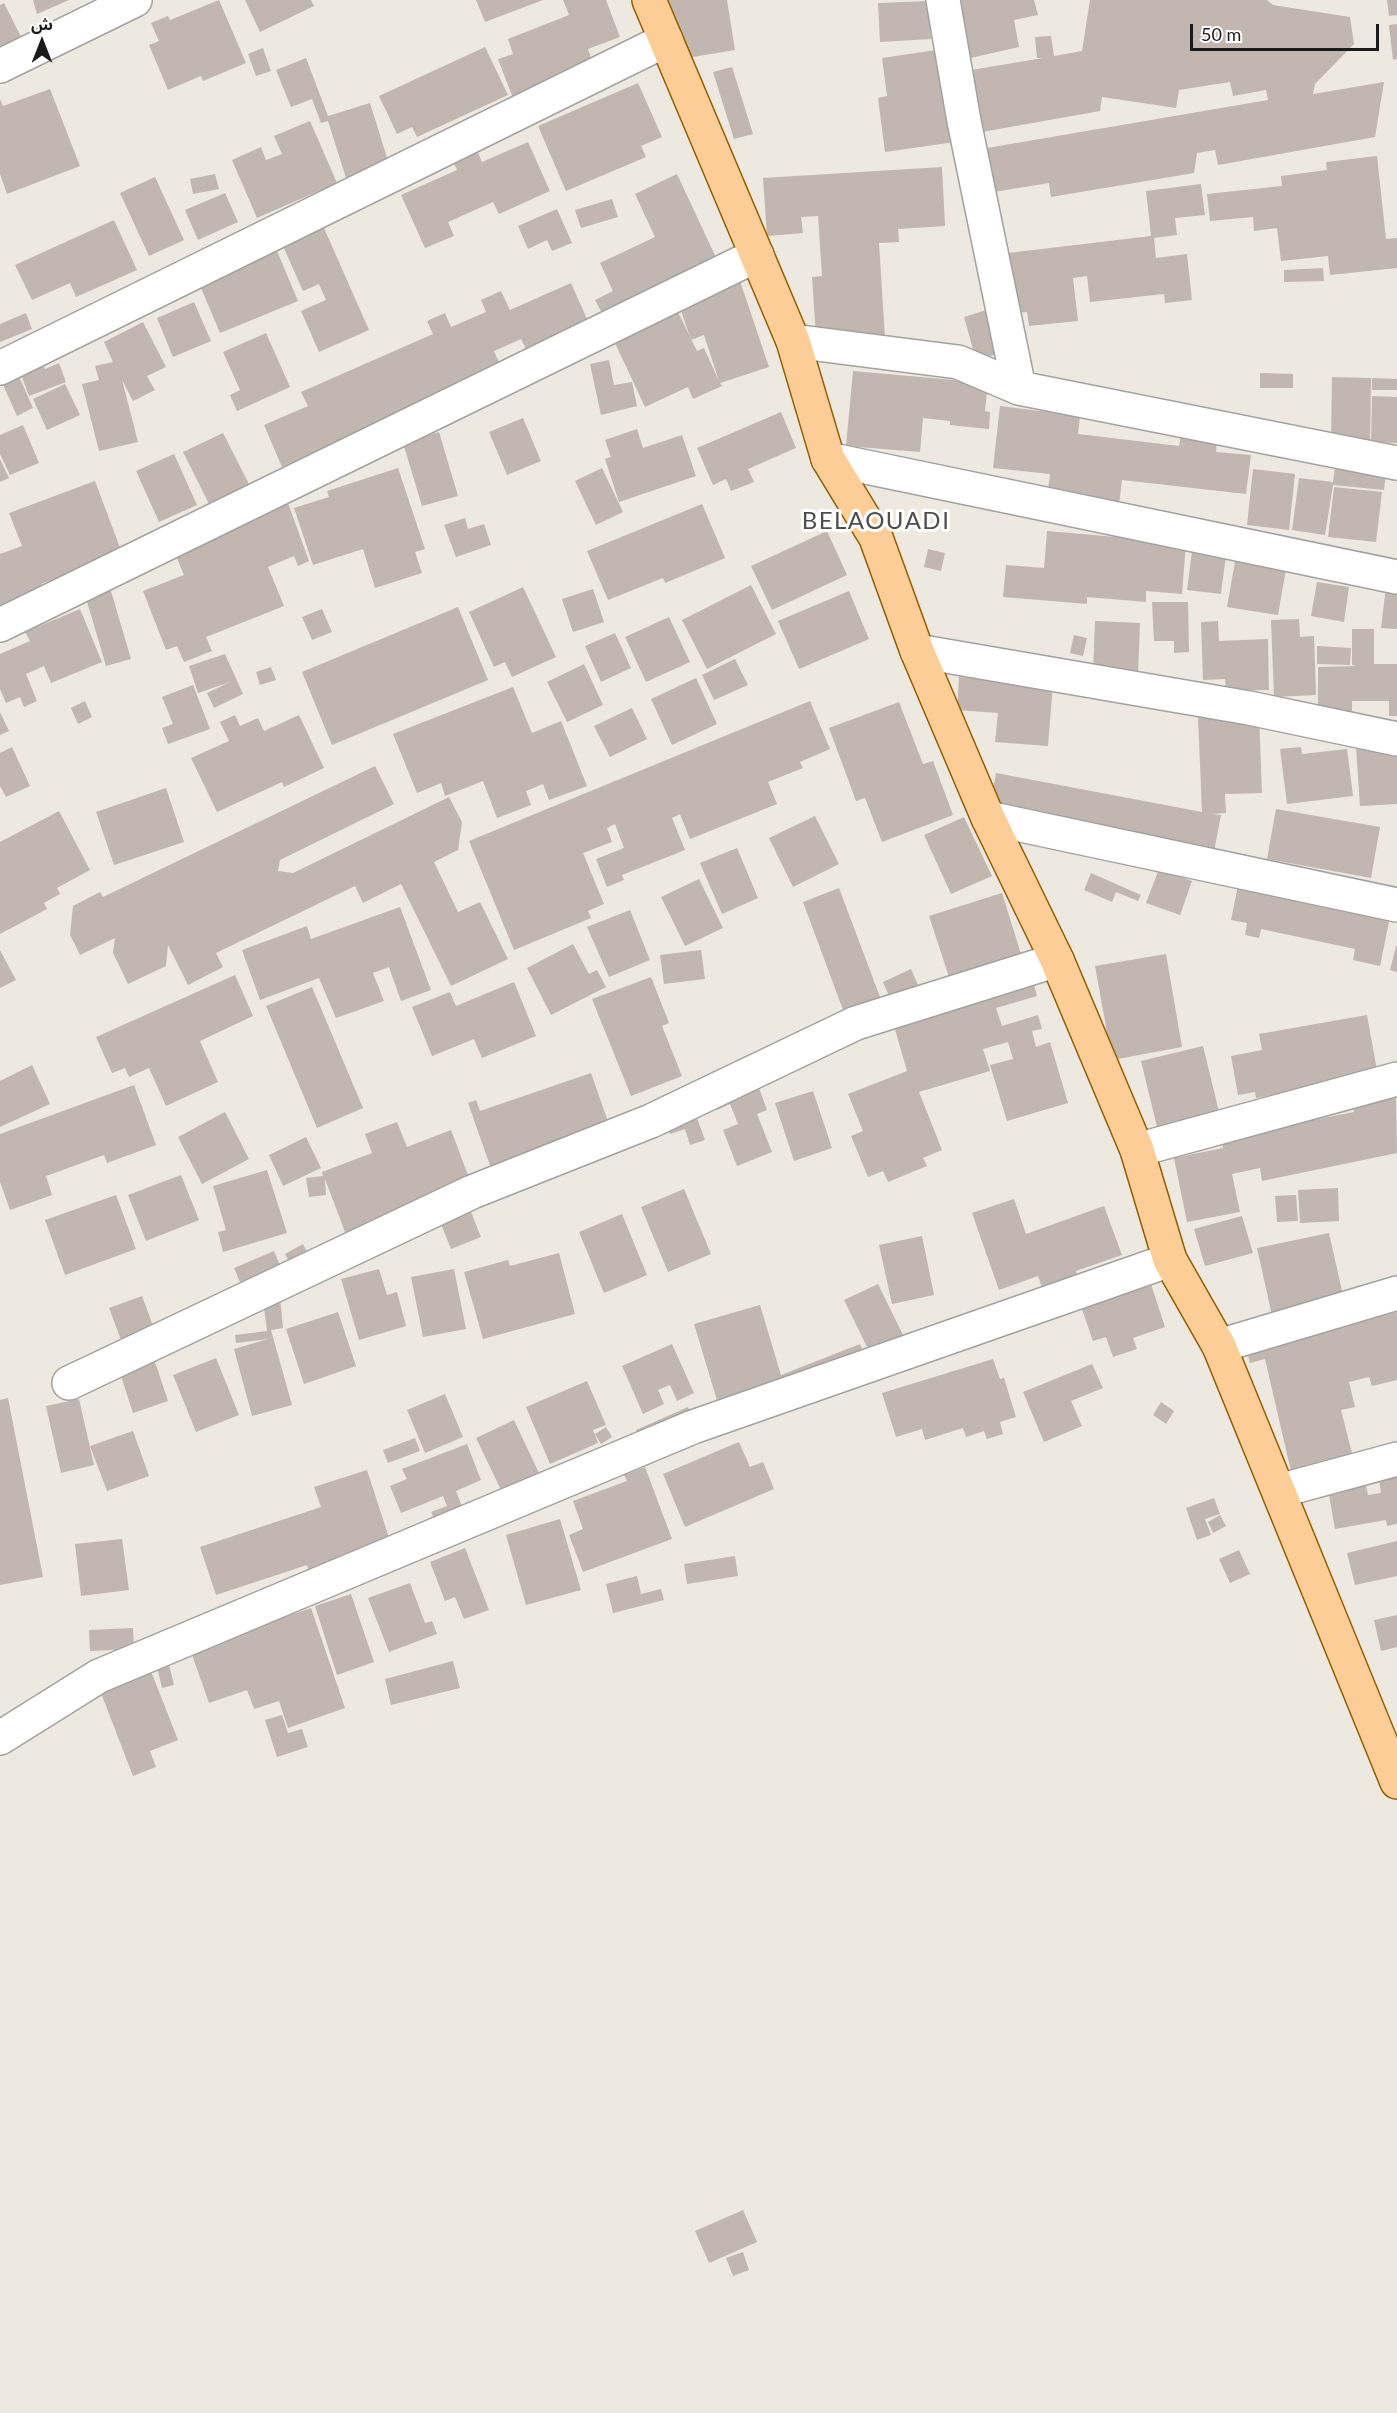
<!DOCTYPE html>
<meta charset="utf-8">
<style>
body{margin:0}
#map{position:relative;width:1397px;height:2413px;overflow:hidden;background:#ede8e0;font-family:Lato,"Noto Sans Arabic",sans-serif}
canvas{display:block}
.north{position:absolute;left:12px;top:12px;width:60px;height:60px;-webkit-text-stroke:4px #fff;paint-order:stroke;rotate:0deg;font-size:16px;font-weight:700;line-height:24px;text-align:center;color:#1b1b1b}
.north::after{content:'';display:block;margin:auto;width:21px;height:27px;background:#1b1b1b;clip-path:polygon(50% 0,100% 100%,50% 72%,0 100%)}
.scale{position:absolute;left:1190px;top:24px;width:189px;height:27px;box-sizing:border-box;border:3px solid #1b1b1b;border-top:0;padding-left:8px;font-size:18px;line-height:21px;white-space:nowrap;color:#1b1b1b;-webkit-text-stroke:4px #fff;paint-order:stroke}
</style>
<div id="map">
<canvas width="1397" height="2413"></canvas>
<div class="north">ش</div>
<div class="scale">50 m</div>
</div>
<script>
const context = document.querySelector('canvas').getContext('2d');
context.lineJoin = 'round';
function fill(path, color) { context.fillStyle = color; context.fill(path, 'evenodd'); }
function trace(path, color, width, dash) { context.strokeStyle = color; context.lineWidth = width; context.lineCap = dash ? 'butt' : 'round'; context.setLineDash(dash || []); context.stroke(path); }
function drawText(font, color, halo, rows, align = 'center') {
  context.font = font + ' Lato,sans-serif'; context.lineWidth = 6; context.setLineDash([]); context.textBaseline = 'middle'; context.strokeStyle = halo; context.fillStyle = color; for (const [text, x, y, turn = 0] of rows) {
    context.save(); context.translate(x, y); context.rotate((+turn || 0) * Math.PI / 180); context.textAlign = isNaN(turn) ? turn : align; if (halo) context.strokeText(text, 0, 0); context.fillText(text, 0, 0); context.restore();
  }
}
const building = new Path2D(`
 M33,0H69L37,14Z
 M219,0L246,63L203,81L201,76L168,90L149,45L159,41L151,23L168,16L170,20Z
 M245,0H311L314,6L260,32Z
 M476,0H543L485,22Z
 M563,0H606L620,37L588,49L593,64L516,106L498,59L513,54L508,39L569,15Z
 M665,0H727L735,50L675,60Z
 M954,0H1034L1038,15L1014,20L1019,47L966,59Z
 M1090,0H1267L1273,5L1350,17L1354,44L1315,84L1313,94L1384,82L1375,137L1218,165L1215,150L1197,153L1194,173L1051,197L1049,183L994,192L987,148L1268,100L1266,90L1233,96L1230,82L1179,90L1176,108L1102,97L1100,111L982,132L971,70L1043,58H1037L1035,37L1051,36L1054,56L1082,51Z
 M1387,0H1397V15L1389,16Z
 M929,1L931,39L880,42L878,3Z
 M4,3L28,51L0,65V5Z
 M1397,24V59L1393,60L1389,25Z
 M485,47L508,95L417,137L412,127L397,134L379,96Z
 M263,48L271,71L256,76L248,54Z
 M943,49L955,142L885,152L878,98L887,96L882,58Z
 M306,58L328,116L370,103L389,164L346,178L328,121L321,123L312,99L291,107L276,70Z
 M732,67L753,134L734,139L713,72Z
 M638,83L662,137L641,146L646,157L566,191L538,126Z
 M50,89L80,166L7,194L0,174V99L3,106Z
 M310,121L337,183L257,218L232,160L261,147L266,160L282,154L274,136Z
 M528,142L550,191L499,214L493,202L448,222L454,236L425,248L401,195L457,170L453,161L477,150L482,162Z
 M1377,156L1386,239L1397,238V268L1330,275L1328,256L1281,261L1277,228L1254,231L1253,217L1210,221L1207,194L1282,186L1281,176L1327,170L1326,162Z
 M942,167L945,226L898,229L899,242L879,243L885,338L816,337L812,277L822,276L818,216L801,217L803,233L767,236L763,178Z
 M215,174L219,189L193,194L190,179Z
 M677,174L719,264L603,315L595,300L613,291L600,263L655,237L635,194Z
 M155,177L184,240L149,256L120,193Z
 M1201,184L1205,215L1175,218L1177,235L1154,238L1156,258L1187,254L1192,300L1165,303L1164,294L1090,302L1087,276L1073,278L1078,321L1029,326L1027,312L1015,313L1008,253L1151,236L1146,191Z
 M225,193L238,222L198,240L185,210Z
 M612,199L618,217L581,228L575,210Z
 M557,209L572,243L552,251L547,240L528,249L518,226Z
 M114,220L137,270L76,297L70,283L32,300L15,265Z
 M324,228L369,330L319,352L301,311L326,300L319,284L303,291L283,246Z
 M277,251L298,301L220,333L199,283Z
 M1323,268L1324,281L1284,282V270Z
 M740,281L769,367L720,383L722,386L693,399L688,387L645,407L614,341L678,312L697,351L704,348L719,381L704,335L691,340L678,302Z
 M571,283L591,328L529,355L521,339L494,351L502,369L282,467L264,425L308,406L301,392L433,334L427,321L445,313L451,327L486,312L481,300L501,291L510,310Z
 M194,302L211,341L173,357L157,318Z
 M996,307L1009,351L976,360L964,317Z
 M26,313L32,329L0,342V324Z
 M143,322L166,367L147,376L155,390L133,401L122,380L138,442L99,451L82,384L99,380L95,366L113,362L104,342Z
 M266,333L290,387L237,411L230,395L240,390L223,352Z
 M40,355L45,369L59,363L66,382L29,396L17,364Z
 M609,360L614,385L632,382L637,406L601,415L590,364Z
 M15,367L33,408L17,416L0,378Z
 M853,371L988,383L985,411L990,412L989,429L950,425V421L923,418L920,452L846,446Z
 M1260,373L1293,374V388H1260Z
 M1332,377L1371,378L1370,442L1331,441Z
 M1372,378L1397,379V390H1372Z
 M65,384L80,415L47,430L33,399Z
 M1372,396L1397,397V443L1371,442Z
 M1000,406L1080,416L1078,434L1179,446L1181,435L1217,439L1216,452L1251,455L1246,494L1122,480L1117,521L1083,517L1086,494L1048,489L1050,474L993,468Z
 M781,412L796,448L748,469L754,482L731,491L726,479L713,485L697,448Z
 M523,418L541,461L507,475L489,432Z
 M23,425L39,463L10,475L0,454V435Z
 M637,429L643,448L682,435L696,476L619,502L605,459L611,457L605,440Z
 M439,432L458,496L422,506L403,443Z
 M223,433L250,486L210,506L183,452Z
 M174,454L197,505L159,522L136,471Z
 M0,459L9,478L0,482Z
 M1335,467L1386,472L1384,490L1333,485L1325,535L1292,530L1299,478L1333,482Z
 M398,468L425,549L415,552L422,573L375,588L363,549L313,565L294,508L329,497L327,491Z
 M602,468L623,512L596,525L575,481Z
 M1253,469L1295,474L1289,530L1247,525Z
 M95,481L122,553L41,584L44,593L0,609V554L22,546L9,513Z
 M1334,487L1382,492L1376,542L1328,537Z
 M288,503L309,561L298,566L294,556L268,567L284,606L206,637L212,651L184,662L177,646L166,650L143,591L184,575L174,551Z
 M702,504L725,558L665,583L663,578L608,600L587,551Z
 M465,518L468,529L484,524L491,545L456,557L444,525Z
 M827,531L847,575L772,610L751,566Z
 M1047,531L1186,543L1182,594L1146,591V602L1087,597V604L1003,597L1006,565L1044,568Z
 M928,549L945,553L941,571L924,567Z
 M1237,550L1288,558L1278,615L1227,607Z
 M1192,551L1226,555L1221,594L1187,590Z
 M1387,578L1397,579V629L1381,628Z
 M108,581L131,659L106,666L83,588Z
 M1317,582L1349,587L1344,622L1311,616Z
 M751,585L776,634L707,669L682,620Z
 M523,587L556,657L512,677L505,662L494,667L469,612Z
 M593,589L604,622L573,632L562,599Z
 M849,591L869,639L799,669L778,621Z
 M1152,602H1188L1189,652L1174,653V641H1154Z
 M458,607L488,680L332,745L302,672Z
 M80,609L102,662L51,683L44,666L26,674L37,701L24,707L20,697L6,703L0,689V654L30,641L25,632Z
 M322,609L332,632L312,640L302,617Z
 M669,617L690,662L646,682L625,637Z
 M1299,619L1300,637L1314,636L1316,695L1274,697L1271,620Z
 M1095,621L1140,623L1138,674L1093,672Z
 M1218,621L1219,641L1268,639L1269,690L1226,691L1225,679L1203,680L1201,622Z
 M1352,629H1374V664H1397V716H1389V701H1352V719L1318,720V667L1356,666L1352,665Z
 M615,633L631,668L601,682L585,646Z
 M1074,635L1087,638L1083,656L1070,653Z
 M1317,646L1351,648L1350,665L1317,664Z
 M225,654L243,694L214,708L207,693L230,682L198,693L189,666Z
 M735,659L748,685L714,700L702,675Z
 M584,664L603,705L567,722L547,682Z
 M271,667L276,680L260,685L256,672Z
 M959,677L1053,684L1048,746L995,742L998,713L957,710Z
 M696,678L717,724L672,745L651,699Z
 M193,685L210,729L168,744L162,728L173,724L162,697Z
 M513,687L532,733L561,721L587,786L549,800L543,784L526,791L531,805L497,818L483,781L445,796L441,783L417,793L393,734Z
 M85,701L92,717L78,724L71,708Z
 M810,701L830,749L800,762L803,768L768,782L777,804L690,839L680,814L672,818L685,850L622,875L624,880L607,887L596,859L624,848L615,824L607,828L612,842L583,853L604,904L588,911L591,918L514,950L469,841Z
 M899,702L923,764L933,761L953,815L882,842L865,798L856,801L829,728Z
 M632,708L647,739L610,757L594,726Z
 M0,712L9,731L0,735Z
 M1259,714L1262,793L1225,794L1226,813L1213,814L1221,815L1213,857L1023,821L1025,808L991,801L996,773L1202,812L1198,717Z
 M235,715L240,726L258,718L264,731L299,715L324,768L284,787L282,782L217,812L191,758L229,741L220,722Z
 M1397,744V804L1360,806L1356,747Z
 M12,747L30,786L6,797L0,786V753Z
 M1301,747L1302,754L1347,749L1353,796L1287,804L1280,749Z
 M375,766L394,804L280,860L278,871L293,873L449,797L462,822L458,850L434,862L458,912L480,902L508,959L451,986L401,884L363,903L355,886L216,953L223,967L188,985L168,945L166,966L128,984L113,953L115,938L80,955L70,935L73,906L100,892L103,897Z
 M166,788L184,842L114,865L96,812Z
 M1276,809L1380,827L1371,878L1267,859Z
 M59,811L90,870L57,888L60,894L44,903L47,909L0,934V842Z
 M815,816L839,864L793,887L769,838Z
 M964,817L992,876L951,894L924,835Z
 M737,848L758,898L722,914L700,863Z
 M1159,869L1192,881L1180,915L1146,903Z
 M1091,873L1141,895L1138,901L1116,892L1112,902L1084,890Z
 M699,879L723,928L685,946L661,897Z
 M1239,881L1391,912L1380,966L1353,960L1355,949L1261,929L1259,938L1245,935L1247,923L1231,920Z
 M839,888L880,997L843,1010L803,902Z
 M1002,893L1021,954L949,977L929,916Z
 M400,907L431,990L401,1001L389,967L373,973L384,1001L336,1018L319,978L260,1000L242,950L307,926L311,939Z
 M630,910L650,960L609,977L587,927Z
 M573,944L589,974L597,970L606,987L551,1015L527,968Z
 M1396,946H1397V972L1390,970Z
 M0,950L16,980L0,988Z
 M701,950L705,979L664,984L660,955Z
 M1166,954L1182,1047L1112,1060L1095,966Z
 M911,969L918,985L890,998L883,982Z
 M235,975L253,1016L200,1041L218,1082L166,1106L149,1068L129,1077L125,1068L112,1073L96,1037Z
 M651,977L669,1023L662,1026L682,1076L631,1096L592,999Z
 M1032,977L1037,996L996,1008L1002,1026L1038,1015L1042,1029L1032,1031L1036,1047L1050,1042L1068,1103L1007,1121L990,1065L1013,1059L1008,1042L983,1049L990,1071L919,1092L942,1150L923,1158L927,1166L888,1182L883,1171L868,1177L851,1136L863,1131L848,1094L907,1071L892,1019Z
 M514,982L536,1036L482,1058L474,1039L432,1056L412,1007L450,992L456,1006Z
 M312,987L363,1108L317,1128L266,1006Z
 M1367,1015L1378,1076L1256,1098L1255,1092L1238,1095L1231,1056L1262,1050L1259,1034Z
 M1203,1046L1221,1120L1159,1135L1141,1061Z
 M32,1065L50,1104L0,1127V1081Z
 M591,1073L612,1133L493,1174L468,1103L476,1100L480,1111Z
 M756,1080L767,1110L757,1114L772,1152L737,1166L723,1130L738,1124L730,1104L717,1110L712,1098Z
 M134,1085L156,1145L107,1163L104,1155L46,1176L52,1195L10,1210L0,1182V1134Z
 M1380,1087L1383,1100L1396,1098L1397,1153L1262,1181L1260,1168L1232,1174L1240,1212L1187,1222L1174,1158L1223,1148L1220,1129L1250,1132L1354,1112L1350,1093Z
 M813,1091L832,1148L794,1161L775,1103Z
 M693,1107L705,1140L690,1145L685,1129L670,1134L664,1117Z
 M225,1112L249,1159L202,1184L178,1137Z
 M397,1122L407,1147L451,1130L474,1191L348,1240L325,1179L326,1195L309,1197L306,1178L323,1176L322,1172L372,1153L365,1134Z
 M306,1137L321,1168L283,1186L269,1155Z
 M267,1170L287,1233L223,1252L218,1232L226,1230L213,1186Z
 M181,1175L199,1220L146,1241L128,1195Z
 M1338,1188L1339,1221L1300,1223L1298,1190Z
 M684,1189L711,1254L668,1272L641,1207Z
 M116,1195L136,1249L65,1275L45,1220Z
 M1296,1195L1298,1221L1277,1222L1275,1196Z
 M1014,1199L1026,1234L1104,1206L1122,1255L1076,1271L1080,1283L1045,1296L1038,1276L999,1290L972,1213Z
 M469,1207L481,1237L451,1249L439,1219Z
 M622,1214L647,1275L604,1293L579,1232Z
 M1242,1216L1253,1253L1205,1266L1194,1229Z
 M1329,1233L1345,1304L1273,1320L1257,1248Z
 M922,1236L934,1295L892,1304L879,1245Z
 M303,1244L311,1260L293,1269L285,1254Z
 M274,1251L285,1277L245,1294L234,1268Z
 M559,1253L575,1314L483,1339L464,1272L508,1260L510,1266Z
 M379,1269L387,1295L397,1292L406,1326L359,1340L341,1279Z
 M454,1269L466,1329L423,1337L411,1277Z
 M1148,1275L1165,1327L1133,1338L1137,1349L1113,1357L1106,1337L1093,1341L1078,1298Z
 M878,1284L905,1339L871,1355L844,1300Z
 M142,1296L156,1334L123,1345L109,1308Z
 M280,1297L283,1328L271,1330L292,1405L252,1416L234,1349L268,1339L236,1343L235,1335L267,1331L263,1299Z
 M760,1305L781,1375L860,1344L866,1357L719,1407L694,1324Z
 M338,1312L356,1366L304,1384L286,1329Z
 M1397,1312V1380L1372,1386L1369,1377L1349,1382L1355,1407L1341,1410L1355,1465L1293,1480L1265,1359L1250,1363L1246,1347Z
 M672,1344L694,1393L677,1401L670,1385L658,1390L664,1404L643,1414L622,1366Z
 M216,1358L239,1415L196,1432L173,1375Z
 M993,1359L1000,1379L1004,1378L1016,1417L1000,1422L1003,1434L987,1439L984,1431L966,1437L963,1428L925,1440L922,1429L896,1437L882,1393Z
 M155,1362L168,1401L133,1413L120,1373Z
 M1092,1364L1103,1388L1071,1401L1082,1426L1044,1442L1023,1392Z
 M587,1381L606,1425L593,1430L598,1443L550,1464L526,1407Z
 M445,1394L463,1437L425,1453L407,1410Z
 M8,1398L43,1577L0,1585V1400Z
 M79,1399L94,1465L61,1473L46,1406Z
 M1161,1402L1174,1411L1166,1424L1153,1415Z
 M688,1407L695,1424L644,1447L636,1430Z
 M514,1420L539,1473L501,1490L476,1438Z
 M606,1427L612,1437L601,1444L595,1434Z
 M133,1431L149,1476L107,1491L90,1446Z
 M415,1438L420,1451L388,1463L383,1450Z
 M739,1442L750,1467L763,1462L774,1489L685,1527L663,1474Z
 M467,1444L481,1480L456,1491L465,1514L437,1525L431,1512L447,1506L443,1496L401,1513L390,1486L407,1479L402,1469Z
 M1397,1463V1524L1387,1526L1386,1520L1335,1529L1327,1484L1364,1477L1368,1495L1381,1493L1377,1466Z
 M645,1467L672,1539L583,1572L569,1535L583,1529L573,1501L627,1481L624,1475Z
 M367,1470L392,1547L310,1574L307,1565L216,1595L200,1547L321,1507L314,1487Z
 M1214,1498L1220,1514L1205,1519L1211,1535L1197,1540L1186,1508Z
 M1220,1515L1226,1526L1213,1533L1208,1522Z
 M560,1519L581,1590L526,1605L506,1535Z
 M122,1539L129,1590L81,1596L75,1544Z
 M1397,1541V1576L1355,1585L1347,1553Z
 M465,1548L489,1610L464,1619L455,1597L445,1601L430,1562Z
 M1239,1550L1250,1574L1230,1583L1219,1559Z
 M735,1556L738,1576L687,1584L684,1564Z
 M637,1576L641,1594L661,1589L664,1600L613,1613L606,1584Z
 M410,1583L425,1623L432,1621L437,1634L389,1652L368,1598Z
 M351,1594L374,1662L337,1675L315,1606Z
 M311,1608L345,1708L288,1728L279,1701L254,1709L247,1690L209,1703L190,1649Z
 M1397,1615V1647L1381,1651L1374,1620Z
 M133,1628L134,1649L90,1651L89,1630Z
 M167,1656L174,1685L162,1688L155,1659Z
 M147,1661L178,1740L150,1751L156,1767L133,1776L96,1680Z
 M453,1661L460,1688L391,1705L385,1679Z
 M282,1715L288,1733L302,1729L308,1747L277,1757L265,1720Z
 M743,2210L757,2242L709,2263L695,2231Z
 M743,2252L749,2270L733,2276L726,2258Z`);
const minor = new Path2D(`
 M943,0L964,121L1019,388
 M0,66L135,0
 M793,341L958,362L1019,388L1397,463
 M0,368L666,40
 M828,459L1397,577
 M0,625L757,255
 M917,651L1249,708L1397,739
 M988,818L1397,905
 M1137,1150L1397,1079
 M1219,1346L1397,1293
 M69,1383L472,1192L651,1121L856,1023L1057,960
 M1279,1491L1397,1459
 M0,1738L99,1676L693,1427L1170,1260`);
const major = new Path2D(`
 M649,0L793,341L828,459L876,538L917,651L988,818L1057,960L1137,1150L1170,1260L1219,1346L1397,1782`);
const quarterNames = [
 ["BELAOUADI",876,521]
];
fill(building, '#c1b7b0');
trace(minor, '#a2a2a2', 36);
trace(major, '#925d00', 36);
trace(minor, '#fff', 33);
trace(major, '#fccd96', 33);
context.letterSpacing = '1.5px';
drawText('24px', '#4e4e4e', '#fff', quarterNames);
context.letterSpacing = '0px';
</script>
